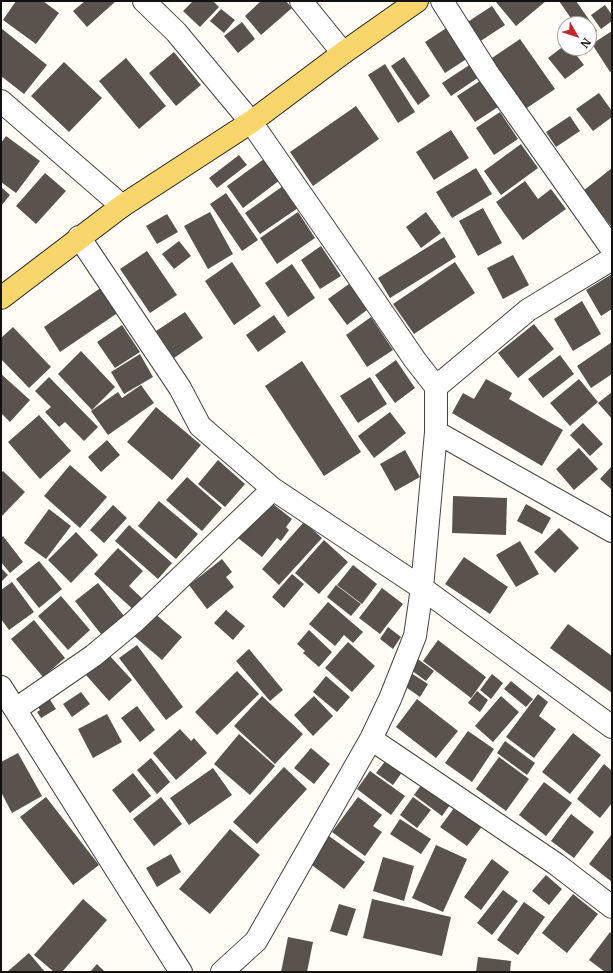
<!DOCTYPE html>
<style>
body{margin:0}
#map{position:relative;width:613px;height:973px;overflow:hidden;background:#fffdf5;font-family:Merriweather,serif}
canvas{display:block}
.frame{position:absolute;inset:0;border:2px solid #111;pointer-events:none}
.north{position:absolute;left:557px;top:16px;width:40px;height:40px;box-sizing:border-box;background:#fff;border:1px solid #a0a0a0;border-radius:50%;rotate:129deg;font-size:11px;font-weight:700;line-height:16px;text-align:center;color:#111}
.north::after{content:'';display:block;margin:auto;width:14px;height:18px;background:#c4262e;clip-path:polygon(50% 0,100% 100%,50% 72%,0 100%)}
</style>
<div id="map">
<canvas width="613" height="973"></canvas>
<div class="frame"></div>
<div class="north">N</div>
</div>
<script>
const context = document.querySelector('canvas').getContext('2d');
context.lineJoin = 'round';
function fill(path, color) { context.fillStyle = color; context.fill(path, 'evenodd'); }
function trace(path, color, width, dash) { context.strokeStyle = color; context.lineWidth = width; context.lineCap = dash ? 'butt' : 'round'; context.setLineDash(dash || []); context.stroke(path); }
const building = new Path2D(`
 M16,1H43L59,13L36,44L3,20Z
 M85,1H116L87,27L73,11Z
 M193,1H213L219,7L200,27L183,11Z
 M261,1H286L292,8L261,35L245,16Z
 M497,1H546L516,26L496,2Z
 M559,1H576L597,31L589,37V24H575Z
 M605,5L612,15V21L601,29L591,15Z
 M492,6L505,25L476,44L463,25Z
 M221,9L235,20L224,33L210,21Z
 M242,22L255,39L238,53L224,36Z
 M448,27L468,58L445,73L425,42Z
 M1,28L47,65L24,94L1,76Z
 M612,31V71L610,72L592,44Z
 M520,39L555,89L524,110L489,60Z
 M565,45V48H571L584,65L565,79L548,58Z
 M174,52L201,85L176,106L149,73Z
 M404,57L430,96L418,105L391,66Z
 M126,58L166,106L139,129L99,81Z
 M64,62L102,98L69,132L31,96Z
 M474,62L482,75L451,96L442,83Z
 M385,64L415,112L398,123L368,75Z
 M480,81L498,107L475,122L457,96Z
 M599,93L612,111V117L593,131L576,109Z
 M356,106L379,139L313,186L290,152Z
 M500,112L518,139L494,155L476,128Z
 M570,116L580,131L556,147L546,132Z
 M451,130L469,158L434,180L416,152Z
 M6,136L40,161L16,193L1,182V143Z
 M521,144L538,168L501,195L484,171Z
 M239,155L247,165L217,188L209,178Z
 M264,159L280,180L243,208L227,186Z
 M476,168L492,194L452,218L436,192Z
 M612,168V225L611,226L583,191Z
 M45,173L66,191L36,224L16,206Z
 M525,181L538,199L551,189L566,209L523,240L496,202Z
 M283,186L298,208L260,234L245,213Z
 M1,187L10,195L1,206Z
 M226,193L258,240L242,251L210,204Z
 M483,208L502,243L478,256L459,221Z
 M210,212L233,254L208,269L184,226Z
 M298,212L315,238L277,264L260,238Z
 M426,212L441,233L421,248L406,227Z
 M167,214L178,232L157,244L146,226Z
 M444,237L456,257L390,298L378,278Z
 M179,241L191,256L174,269L162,254Z
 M321,246L341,276L320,289L301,260Z
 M147,251L177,295L150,313L120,269Z
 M513,255L529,285L503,299L487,268Z
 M232,262L261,306L234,325L205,281Z
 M455,262L475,293L414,334L393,304Z
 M292,264L315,298L288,317L265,283Z
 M612,274V309L601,316L586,290Z
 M349,284L367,310L347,325L328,299Z
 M102,287L119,312L60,352L44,327Z
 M582,301L601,334L573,351L554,319Z
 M185,312L203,338L174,358L156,331Z
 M274,315L286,332L258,352L246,335Z
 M371,317L393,350L367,367L346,335Z
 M534,324L554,349L518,378L498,353Z
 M122,325L140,352L115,368L97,342Z
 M13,327L51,367L29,388L1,359V338Z
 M612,342V374L591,388L577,366Z
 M81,351L115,387L92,410L58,374Z
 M140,354L153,377L124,394L111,372Z
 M560,355L574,374L543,398L528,379Z
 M396,360L415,388L395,403L375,375Z
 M302,361L361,452L324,476L265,386Z
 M1,374L30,400L10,422L1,413Z
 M49,377L98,427L84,441L65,422L59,427L45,412L51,407L35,391Z
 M370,377L387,404L358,423L340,396Z
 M486,379L512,393L509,399L563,430L542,466L452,413L463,393L474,399Z
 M579,379L598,402L570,426L550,403Z
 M141,385L154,403L108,435L91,411L118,392L122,398Z
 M612,392V419L598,403Z
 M156,407L201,445L172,480L127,442Z
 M390,412L406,433L374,458L358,436Z
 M39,415L71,451L40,479L8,442Z
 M583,423L603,444L590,456L570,435Z
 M107,440L120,455L101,472L88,457Z
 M579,448L598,469L574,490L556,469Z
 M405,450L420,477L395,491L380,464Z
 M218,460L245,484L225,507L198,484Z
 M70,465L107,497L80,528L44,496Z
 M612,466V490L600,479Z
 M3,471L25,492L1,517V473Z
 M187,477L222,508L202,531L166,500Z
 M453,496L507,498L506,535L452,533Z
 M268,500L292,519L286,527L289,530L281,541L277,538L262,557L238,538Z
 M159,501L198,534L176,559L138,526Z
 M526,504L551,518L542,534L517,521Z
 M113,505L127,518L104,543L90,530Z
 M49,509L71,526L46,559L24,543Z
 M304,522L322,538L279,585L262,569Z
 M129,525L172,563L158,579L115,541Z
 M559,528L579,548L555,573L534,552Z
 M76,532L98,555L71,583L48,560Z
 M3,536L23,562L10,573L1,562V538Z
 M324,540L348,562L319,594L295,573Z
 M520,541L539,574L516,587L496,555Z
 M118,548L143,571L129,586L145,601L136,612L94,574Z
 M464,557L508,587L490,614L445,584Z
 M222,559L232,572L226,577L234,587L207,609L189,585Z
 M39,561L62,589L39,608L16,579Z
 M353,565L377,584L362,604L337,585Z
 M1,568L8,575L1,582Z
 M292,574L304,584L284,608L272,597Z
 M12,582L34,612L9,630L1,619V590Z
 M98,583L124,616L101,634L75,601Z
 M336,585L361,604L351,616L327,597Z
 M382,588L403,604L380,634L359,618Z
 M61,596L90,630L68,650L38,616Z
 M328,602L363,632L353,643L344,635L335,646L309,624Z
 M226,610L245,626L233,640L214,623Z
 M153,612L182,637L162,660L133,635Z
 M34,620L65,658L43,677L11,639Z
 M568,624L612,656V693L550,648Z
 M388,627L401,637L393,649L380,639Z
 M309,630L332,652L319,667L303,653L305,651L297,644Z
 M438,640L486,677L471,698L423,661Z
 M348,642L375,666L352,692L325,668Z
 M137,645L183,707L166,720L119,658Z
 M249,649L283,690L270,701L236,661Z
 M109,655L132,680L109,701L86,675Z
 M415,657L434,671L426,681L407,667Z
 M237,671L259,694L217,735L195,712Z
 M411,673L428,684L420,697L403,685Z
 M492,674L503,683L491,699L480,690Z
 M326,676L350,697L337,712L313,692Z
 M511,681L533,699L526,707L504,689Z
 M477,691L488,700L480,712L468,703Z
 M81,692L90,704L72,717L63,704Z
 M538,694L548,702L539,716L556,729L534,758L506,737Z
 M47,695L56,709L41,718L37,712L40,710L35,703Z
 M262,696L303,734L275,764L234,726Z
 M314,696L333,716L313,736L294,715Z
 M501,696L519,712L493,742L475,726Z
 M417,699L458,731L436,758L396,727Z
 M137,706L155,730L140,742L121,718Z
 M107,714L122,742L93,758L78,729Z
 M180,729L191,741L194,738L207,753L176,780L153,753Z
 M468,731L494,749L472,782L445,763Z
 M573,733L601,755L570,794L542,772Z
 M239,734L275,766L250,795L214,764Z
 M505,741L535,763L527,775L497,753Z
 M311,748L330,764L314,784L294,768Z
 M394,750L410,761L393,785L376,773Z
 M18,753L42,796L12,813L1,792V762Z
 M499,757L529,779L506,811L476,789Z
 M151,758L170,782L157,794L137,770Z
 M604,764L612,771V803L600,818L577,799Z
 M284,767L307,789L257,844L233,822Z
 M213,768L232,795L189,825L170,798Z
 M370,771L405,796L391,815L357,789Z
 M133,773L151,796L130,813L112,790Z
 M427,777L455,798L442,816L414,795Z
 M544,782L572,803L546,836L519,815Z
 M463,796L490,816L467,846L440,827Z
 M46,797L99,865L73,885L20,817Z
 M161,797L182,824L154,846L133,819Z
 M358,797L382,815L373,826L382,832L365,856L332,832Z
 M413,797L431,810L417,828L400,815Z
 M571,814L594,832L574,858L551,841Z
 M400,819L431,839L421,854L390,834Z
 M230,829L260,855L210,914L179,889Z
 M612,834V882L589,864Z
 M329,836L365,862L344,889L309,863Z
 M436,845L467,859L443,912L412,898Z
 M171,854L181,872L157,887L146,868Z
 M383,857L414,866L404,901L373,891Z
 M492,859L509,872L481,910L464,897Z
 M546,875L562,889L549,905L532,891Z
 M503,890L518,901L492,935L477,923Z
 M573,894L598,914L567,953L542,933Z
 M83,899L107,920L62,972H54L34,955Z
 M372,899L451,917L442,956L363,938Z
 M524,902L545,917L518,955L497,940Z
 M339,904L356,909L347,936L330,931Z
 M610,932L612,934V972H605L589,960Z
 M288,937L313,942L307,972H281Z
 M29,953L45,972H7Z
 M478,957L511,961L510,972H476Z
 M97,964L105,972H90Z`);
const minor = new Path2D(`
 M144,1L176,32L251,122L346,259L415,360L436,387
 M301,1L343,53
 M442,1L487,72L612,249
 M1,101L122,206
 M79,237L180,388L200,426L273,489L422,588L612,727
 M436,432L612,531
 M1,687L181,972
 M16,709L93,656L135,621L273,489
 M371,739L556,864L612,907
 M222,972L256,941L371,739L390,699L415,636L422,588L436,432V387L528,310L612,259`);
const major = new Path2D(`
 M1,298L122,206L251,122L343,53L417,1`);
fill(building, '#5a524d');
trace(minor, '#444', 24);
trace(major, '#222', 24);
trace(minor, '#fff', 22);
trace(major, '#f9d66b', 22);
</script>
